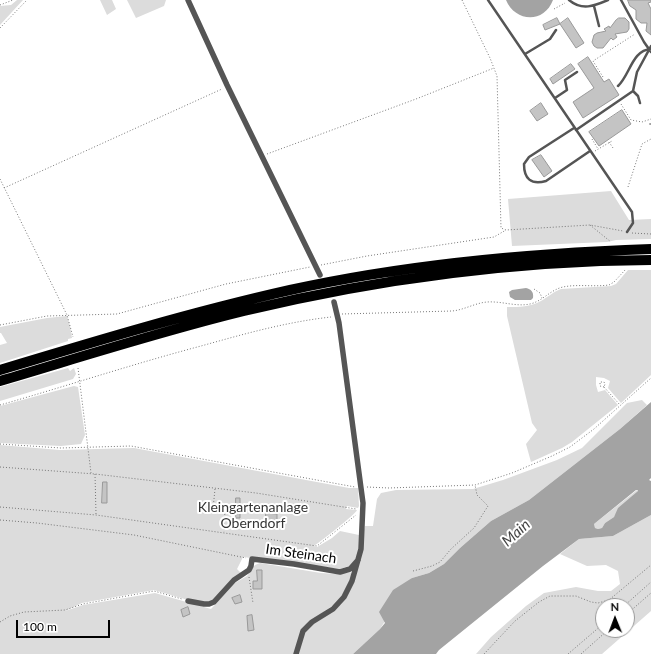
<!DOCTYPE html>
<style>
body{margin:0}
#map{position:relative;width:651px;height:654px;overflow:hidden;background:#fff;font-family:Lato,sans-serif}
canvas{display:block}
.north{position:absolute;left:595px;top:598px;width:40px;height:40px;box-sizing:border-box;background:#fff;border:1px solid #999;border-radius:50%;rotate:359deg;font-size:11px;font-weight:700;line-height:16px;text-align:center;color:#000}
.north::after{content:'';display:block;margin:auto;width:14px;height:18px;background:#000;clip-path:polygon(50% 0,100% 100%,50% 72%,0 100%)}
.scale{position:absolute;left:16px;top:620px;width:94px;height:18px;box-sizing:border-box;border:2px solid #000;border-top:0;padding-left:5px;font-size:12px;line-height:14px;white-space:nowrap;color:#000;-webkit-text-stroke:3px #fff;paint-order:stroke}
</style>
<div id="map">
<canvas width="651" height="654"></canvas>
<div class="north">N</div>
<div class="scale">100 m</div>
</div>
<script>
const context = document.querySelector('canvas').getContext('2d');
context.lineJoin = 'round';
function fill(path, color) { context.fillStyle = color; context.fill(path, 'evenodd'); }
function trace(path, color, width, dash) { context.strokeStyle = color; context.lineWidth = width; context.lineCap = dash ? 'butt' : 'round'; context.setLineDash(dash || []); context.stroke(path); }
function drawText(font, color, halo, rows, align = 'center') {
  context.font = font + ' Lato,sans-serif'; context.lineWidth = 4; context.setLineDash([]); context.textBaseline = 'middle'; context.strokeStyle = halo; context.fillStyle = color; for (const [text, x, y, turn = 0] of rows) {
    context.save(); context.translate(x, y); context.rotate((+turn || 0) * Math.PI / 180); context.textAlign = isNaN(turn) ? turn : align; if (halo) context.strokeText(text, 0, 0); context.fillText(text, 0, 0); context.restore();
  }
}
const green = new Path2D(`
 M17,0H23L0,25V6L11,5Z
 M100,0H112L116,9L107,15Z
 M127,0H166L164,6L136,18Z
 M611,191L629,220L651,219V239L616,240L607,242L512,246L508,199Z
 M628,270H651V375L621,403L608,388L610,381L604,378L596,377V385L598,392L605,390L618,405L572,442L562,448L531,462L526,444L537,430L532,423L507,316V307C520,307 530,307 541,301C548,297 553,292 561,289L611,286L616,284Z
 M67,316L70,326L72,338L68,339V341L0,363V345L7,343L1,333H0V327L47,318Z
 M68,368L70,371L74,368L76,374L73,379L0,401V387Z
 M74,386L78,387L85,435L81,444L61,446L0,443V406Z
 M642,400L647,405L620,429L529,500L491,521L460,548L444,564L429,573L412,578L380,629L353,654H296L303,631L333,609L348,590L365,526H373L377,499L381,493L396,490L473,489L503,480L557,460L582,448L627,403Z
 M0,445L60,450L134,448L349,488H358L359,506L358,508L347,506L346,509L357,510C355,515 321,541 314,546L317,547L332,538L340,531L359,535L361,537L357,560L349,566L340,569L243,557L237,569L243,575L209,604L188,600L154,590L82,603L65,611L83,605L155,593L211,609L235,583L247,576L255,565L260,563L321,573L337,574L350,572L353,575L339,601L311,621L294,654H0Z
 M637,490H638V491L617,512L614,517L605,523L602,528L598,529L595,528L594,524Z
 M651,515V611L602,654H476L491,637L526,606L544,593L576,587L598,591H611L620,584L618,571L606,565L587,566L560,554L579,539L613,536ZM603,606H627V630H603Z`);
const water = new Path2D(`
 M506,0H553C544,24 515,22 506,0Z
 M526,288C531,289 534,292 533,298L531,300H515L510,297L509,292L512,290Z
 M651,402V478L649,480L651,481V515L613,536L579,539L543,566L439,650L436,654H353L380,629L385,623L379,612L393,590L412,578L429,573L444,564L460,548L491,521L529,500L620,429ZM636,490H638V491L618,508L614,517L605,523L602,528L598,529L595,528L594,524Z`);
const stream = new Path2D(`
 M650,124H651`);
const building = new Path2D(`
 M628,0H651V2L648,3L651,9V35L646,31L647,23H641L636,19V10L630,6Z
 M557,18L560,24L545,30L543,25Z
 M568,18L584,43L576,48L560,24Z
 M619,18H625L629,22V29L627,32L615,34L617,37L613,40L611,38L603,48H597L594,46L592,42L594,35L597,33L606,31L604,29L609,26L610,28L616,20Z
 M588,57L604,82L609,79L619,95L583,118L573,102L594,88L578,64Z
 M571,64L575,69L553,84L550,79Z
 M541,103L548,114L537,121L530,111Z
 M622,110L631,124L599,146L589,132Z
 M541,155L552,171L544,177L532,160Z
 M103,482H107V503H102Z
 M236,498H240V518H236Z
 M266,513L277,514V524H272V521H266Z
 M257,570H262V589H253V581H257Z
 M240,595L242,602L235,604L232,598Z
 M188,607L190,614L183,617L181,610Z
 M252,615L254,630L248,631L247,616Z`);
const path = new Path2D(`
 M462,0L490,58L497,76L501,228L506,230L590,225L623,231
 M0,5L13,0
 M554,9L565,3
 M0,28L27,0
 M603,77L593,61L635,34
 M621,104L631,120L642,122L651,119
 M592,139L598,149
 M609,142L613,148
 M595,151L612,141
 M267,154L416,99L494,68
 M0,179L67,315L73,337
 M628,187L642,144L651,139
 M4,188L222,89
 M590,225L611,242
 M632,233L651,234
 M321,265L367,256L494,237L506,230
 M534,289L540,293L542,298
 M342,314L452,311C464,310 475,303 487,302C502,301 516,307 530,304C543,301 550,290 563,287C577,284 593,287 609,285L614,282L626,269
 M0,325L47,316L117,314L226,284L310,267
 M78,368L91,473
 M604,387L600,386V382H604L605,384L604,387L620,405
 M0,405C67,386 133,364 201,346C244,334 286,322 331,317
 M0,444L61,448L131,446L355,487
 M0,467L95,474L256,493L356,509
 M95,474L96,514
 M367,487L389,488L475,485L512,473L552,456L570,447L594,429L651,378
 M215,489L213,509L225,510L224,532
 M0,507L96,515L317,546L356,515
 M0,520L37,523L134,535L246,558
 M413,571L432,566L440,562L451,549L474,528L488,506L477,495L475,485
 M249,577L253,603
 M624,606L651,582
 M627,614L651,593
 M0,622L10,616L24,612L65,610L83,604L154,591L182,599
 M484,654L515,621L539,602L550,596H576L591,602L598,603L609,600L651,565
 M568,654L603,624
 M581,654L608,630`);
const service = new Path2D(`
 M488,0L632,212L633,223L627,232
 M569,0C582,11 594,6 608,0
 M621,0L644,42L651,52
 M594,6L599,26
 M525,54L550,39L556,30
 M618,86C630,75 632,50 651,49
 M633,91L638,96L640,103
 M555,98L567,90L565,80L577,72
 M574,128L529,157L524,164C524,179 531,185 546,181L590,151
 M576,130L633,91L637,72L651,46`);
const minor = new Path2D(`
 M188,0L227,85L320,275
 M188,601L204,604H209L214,602L234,580L249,570L251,566L252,559L294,564L340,572L350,569L358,560
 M296,654L303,631L312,622L333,609L344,597L352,581L361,549L363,503L339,323L334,302`);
const motorway = new Path2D(`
 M0,370C96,341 192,312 290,290C408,264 530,253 651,249
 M0,381C81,357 162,331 244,311C377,279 514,261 651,260`);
const parkNames = [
 ["Kleingartenanlage",253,507],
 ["Oberndorf",253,523]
];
const streetNames = [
 ["Im Steinach",301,554,8]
];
const waterNames = [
 ["Main",516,533,-42]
];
fill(green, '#dcdcdc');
fill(water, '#a3a3a3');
trace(stream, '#a3a3a3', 2);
fill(building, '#c4c4c4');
trace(building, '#999', 1);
trace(path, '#777', 1, [1, 2]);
trace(service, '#555', 2.5);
trace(minor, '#555', 5.5);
trace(motorway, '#000', 10);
drawText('14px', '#333', '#fff', parkNames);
drawText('14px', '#000', '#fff', streetNames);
drawText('italic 15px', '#444', '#fff', waterNames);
</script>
